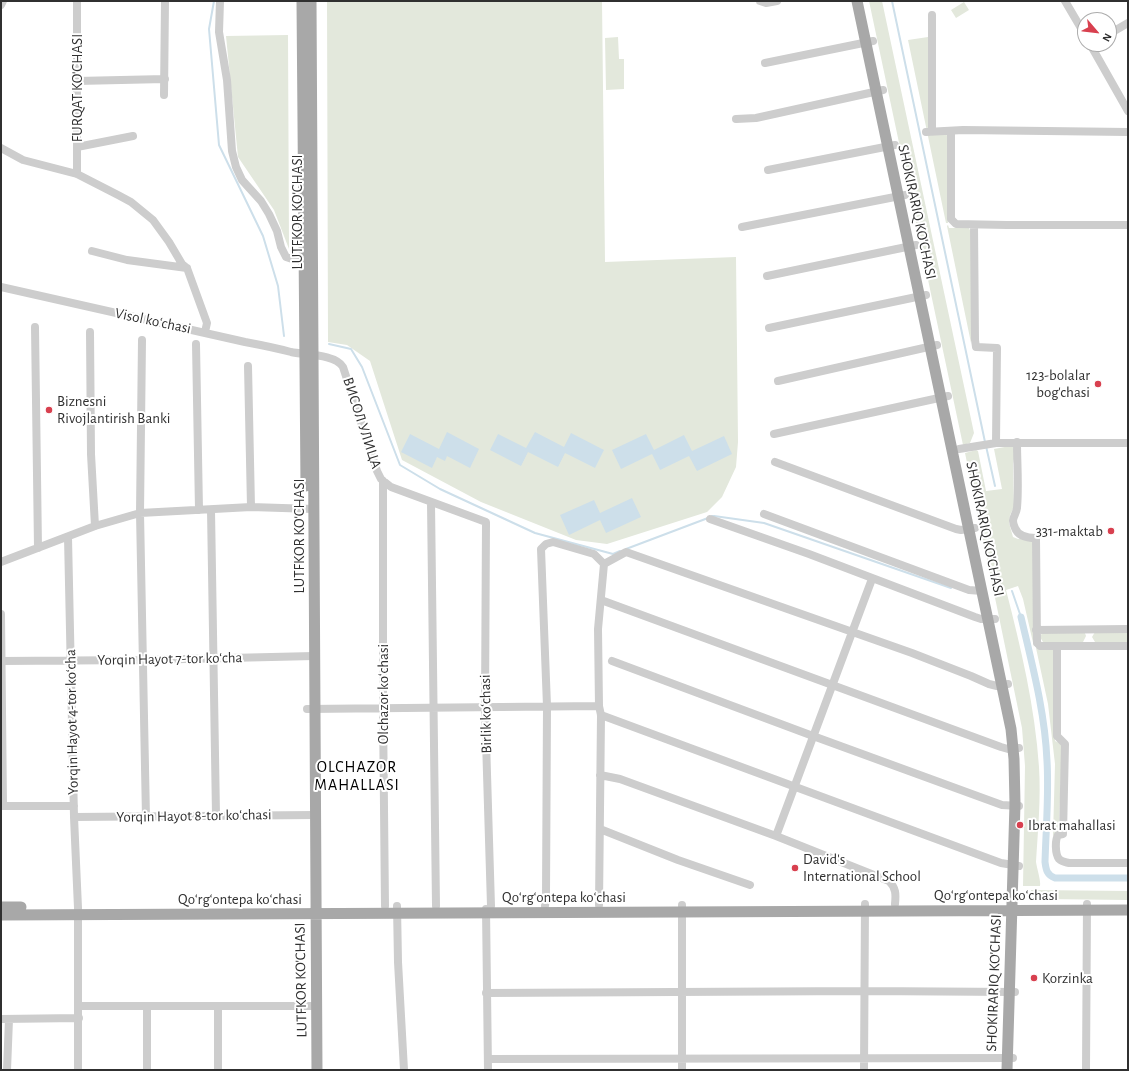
<!DOCTYPE html>
<meta charset="utf-8">
<style>
body{margin:0}
#map{position:relative;width:1129px;height:1071px;overflow:hidden;background:#fff;font-family:"Alegreya Sans",sans-serif}
canvas{display:block}
.frame{position:absolute;inset:0;border:2px solid #303030;pointer-events:none}
.north{position:absolute;left:1077px;top:12px;width:40px;height:40px;box-sizing:border-box;background:#fff;border:1px solid #acacac;border-radius:50%;rotate:118deg;font-size:11px;font-weight:700;line-height:16px;text-align:center;color:#303030}
.north::after{content:'';display:block;margin:auto;width:14px;height:18px;background:#d8404f;clip-path:polygon(50% 0,100% 100%,50% 72%,0 100%)}
</style>
<div id="map">
<canvas width="1129" height="1071"></canvas>
<div class="frame"></div>
<div class="north">N</div>
</div>
<script>
const context = document.querySelector('canvas').getContext('2d');
context.lineJoin = 'round';
function fill(path, color) { context.fillStyle = color; context.fill(path, 'evenodd'); }
function trace(path, color, width, dash) { context.strokeStyle = color; context.lineWidth = width; context.lineCap = dash ? 'butt' : 'round'; context.setLineDash(dash || []); context.stroke(path); }
function drawText(font, color, halo, rows, align = 'center') {
  context.font = font + ' "Alegreya Sans",sans-serif'; context.lineWidth = 4; context.setLineDash([]); context.textBaseline = 'middle'; context.strokeStyle = halo; context.fillStyle = color; for (const [text, x, y, turn = 0] of rows) {
    context.save(); context.translate(x, y); context.rotate((+turn || 0) * Math.PI / 180); context.textAlign = isNaN(turn) ? turn : align; if (halo) context.strokeText(text, 0, 0); context.fillText(text, 0, 0); context.restore();
  }
}
const green = new Path2D(`
 M327,1H602L605,262L736,257L738,442L736,467L722,497L707,512L607,544L576,540L481,502L402,460L370,361L347,345L328,342Z
 M869,1H882L974,433L970,443L963,445Z
 M964,2L969,10L956,18L951,10Z
 M288,35L289,249L274,210L238,157L226,36Z
 M618,37L619,59H624V89L606,90L605,38Z
 M928,37V134H946L949,139L948,223H946L908,40Z
 M948,225L949,228H969L972,235L971,343L947,226Z
 M1010,446L1013,447L1015,453L1013,464L1014,507L1010,515L1009,523L1013,537L1018,539H1030L1034,544V647L1023,599L1018,586L1006,590C1021,648 1035,707 1039,767C1041,798 1038,830 1036,862C1037,869 1041,881 1040,886H1023L1025,766L1022,728L965,453L976,450L978,451L986,491L1002,489L994,449Z
 M1095,632H1128V643L1095,642L1092,637Z
 M1042,633H1085L1086,636L1083,642H1043L1040,637Z
 M1036,648L1054,649L1055,741L1062,744L1059,826L1056,834L1053,836L1055,764L1048,704Z
 M1031,890L1128,891V900L1043,899L1031,895Z`);
const water = new Path2D(`
 M447,432L479,449L470,468L447,456L445,461L437,457L432,468L401,452L410,434L439,449Z
 M535,432L564,447L571,433L604,450L595,468L565,453L558,467L528,452L521,466L490,450L498,434L526,448Z
 M646,434L654,450L684,435L692,451L724,436L732,454L697,471L689,456L660,470L652,454L621,469L612,450Z
 M632,498L641,517L606,533L600,520L569,535L560,515L594,500L600,513Z`);
const stream = new Path2D(`
 M214,1L209,29L219,145L263,236L278,286L284,336
 M892,1L985,442
 M329,344L351,349L362,367L400,465L440,489L535,533L613,554L620,551
 M986,446L995,486
 M712,516H714L764,523L951,588
 M626,549L708,518
 M1012,591L1021,617`);
const canal = new Path2D(`
 M1021,617C1032,664 1045,712 1047,761C1049,794 1046,828 1045,862C1046,870 1047,875 1055,878H1128`);
const minor = new Path2D(`
 M220,1L219,32L227,80L232,151L236,167L242,180L261,201L269,214L277,231L281,247L286,257L292,259L304,260
 M760,1L766,3L777,1
 M1065,1L1085,35
 M1,5L3,1
 M932,15V131
 M1109,34L1128,23
 M1090,44L1128,111
 M765,63L873,41
 M77,81L165,79
 M164,95L165,1
 M736,119L756,118L883,90
 M951,131V219L956,224L1007,225H1128
 M926,132L963,130L1128,132
 M77,147L133,136
 M1,148L23,160L77,174L118,195L131,202L153,220L169,242L182,264L187,268L207,323L205,332
 M768,170L895,145
 M77,174V1
 M974,225L975,340L976,347L997,348L996,443
 M742,227L905,195
 M92,251L127,260L187,268
 M767,276L916,245
 M1,287L245,342C261,345 276,348 291,352C305,355 335,354 343,367L377,471L381,479L391,487L486,522L485,707L491,906
 M35,327L38,548
 M769,328L926,295
 M90,332L91,454L95,526
 M142,340L140,513L146,818
 M196,344L199,510
 M248,366L251,507
 M778,381L937,345
 M774,434L948,396
 M1017,442C1017,464 1019,486 1017,508C1016,516 1010,518 1015,528C1018,536 1028,538 1036,538L1037,643L1040,646H1128
 M959,449L996,443H1128
 M775,462L956,529L961,530L975,528
 M383,481V709L385,906
 M431,503L436,906
 M211,510L216,815
 M764,514L969,590L982,591
 M710,519L809,554L975,617L981,619H995
 M68,537L74,817L78,908V1070
 M1,562L95,526L140,513L251,507L313,509
 M601,600L1001,747L1008,749L1019,748
 M1,614L3,806
 M1036,630L1128,629
 M1057,646V736L1065,744L1063,834L1058,835C1055,840 1055,854 1059,859C1062,862 1065,862 1069,863H1128
 M1,661L143,660L314,656
 M612,661L813,736L1002,805L1019,806
 M307,709L599,706
 M601,715L1001,863L1019,866
 M600,775L620,779L776,836L889,881C896,888 896,894 895,904
 M1,806H74
 M74,817L315,815
 M600,829L678,860L750,885
 M776,836L872,579
 M599,905L601,715L599,706L598,629L604,564L626,552L912,653L971,676L989,684L997,686L1008,684
 M397,906L398,962L404,1070
 M545,906L546,895L547,706L541,549L546,544L553,542L594,554L604,564
 M486,909L488,1070
 M486,993L864,991L1015,992
 M78,1006H316
 M147,1006V1070
 M218,1007V1070
 M1,1019L79,1018
 M488,1059L1013,1058
 M7,1070L9,1019
 M682,1070V905
 M864,1070L865,904
 M1086,1070L1087,904`);
const major = new Path2D(`
 M302,1L306,486
 M311,1L317,1070
 M857,1L1011,729L1014,759L1015,804L1007,1070
 M1,907H21
 M1,915L1128,910`);
const markers = [
 [1098,384,4,"#d8404f"],
 [49,410,4,"#d8404f"],
 [1111,531,4,"#d8404f"],
 [1020,825,4,"#d8404f"],
 [795,868,4,"#d8404f"],
 [1034,978,4,"#d8404f"]
];
const streetNames = [
 ["FURQAT KO'CHASI",77,88,-90],
 ["LUTFKOR KO'CHASI",297,212,-90],
 ["SHOKIRARIQ KO'CHASI",917,212,78],
 ["Visol koʻchasi",153,321,12],
 ["ВИСОЛ УЛИЦА",362,423,72],
 ["SHOKIRARIQ KO'CHASI",985,529,78],
 ["LUTFKOR KO'CHASI",299,536,-90],
 ["Yorqin Hayot 7-tor koʻcha",170,659,-1],
 ["Olchazor koʻchasi",383,694,-90],
 ["Birlik koʻchasi",486,714,-91],
 ["Yorqin Hayot 4-tor koʻcha",72,722,-91],
 ["Yorqin Hayot 8-tor koʻchasi",194,816,-1],
 ["Qoʻrgʻontepa koʻchasi",996,895],
 ["Qoʻrgʻontepa koʻchasi",564,897],
 ["Qoʻrgʻontepa koʻchasi",240,899],
 ["LUTFKOR KO'CHASI",301,980,-91],
 ["SHOKIRARIQ KO'CHASI",994,983,-88]
];
const poiNames = [
 ["123-bolalar",1090,375,"right"],
 ["bog'chasi",1090,392,"right"],
 ["Biznesni",57,401],
 ["Rivojlantirish Banki",57,418],
 ["331-maktab",1103,531,"right"],
 ["Ibrat mahallasi",1028,825],
 ["David's",803,859],
 ["International School",803,876],
 ["Korzinka",1042,978]
];
const neighbourhoodNames = [
 ["OLCHAZOR",357,767],
 ["MAHALLASI",357,785]
];
fill(green, '#e3e8dc');
fill(water, '#cddfea');
trace(stream, '#cddfea', 2);
trace(canal, '#cddfea', 7);
trace(minor, '#cdcdcd', 8);
trace(major, '#a8a8a8', 11);
for (const [x, y, r, color] of markers) { const dot = new Path2D(); dot.arc(x, y, r, 0, 2 * Math.PI); context.fillStyle = color; context.fill(dot); trace(dot, '#fff', 1.5); }
drawText('15px', '#303030', '#fff', streetNames);
drawText('15px', '#303030', '#fff', poiNames, 'left');
context.letterSpacing = '1px';
drawText('16px', '#000', '#fff', neighbourhoodNames);
context.letterSpacing = '0px';
</script>
